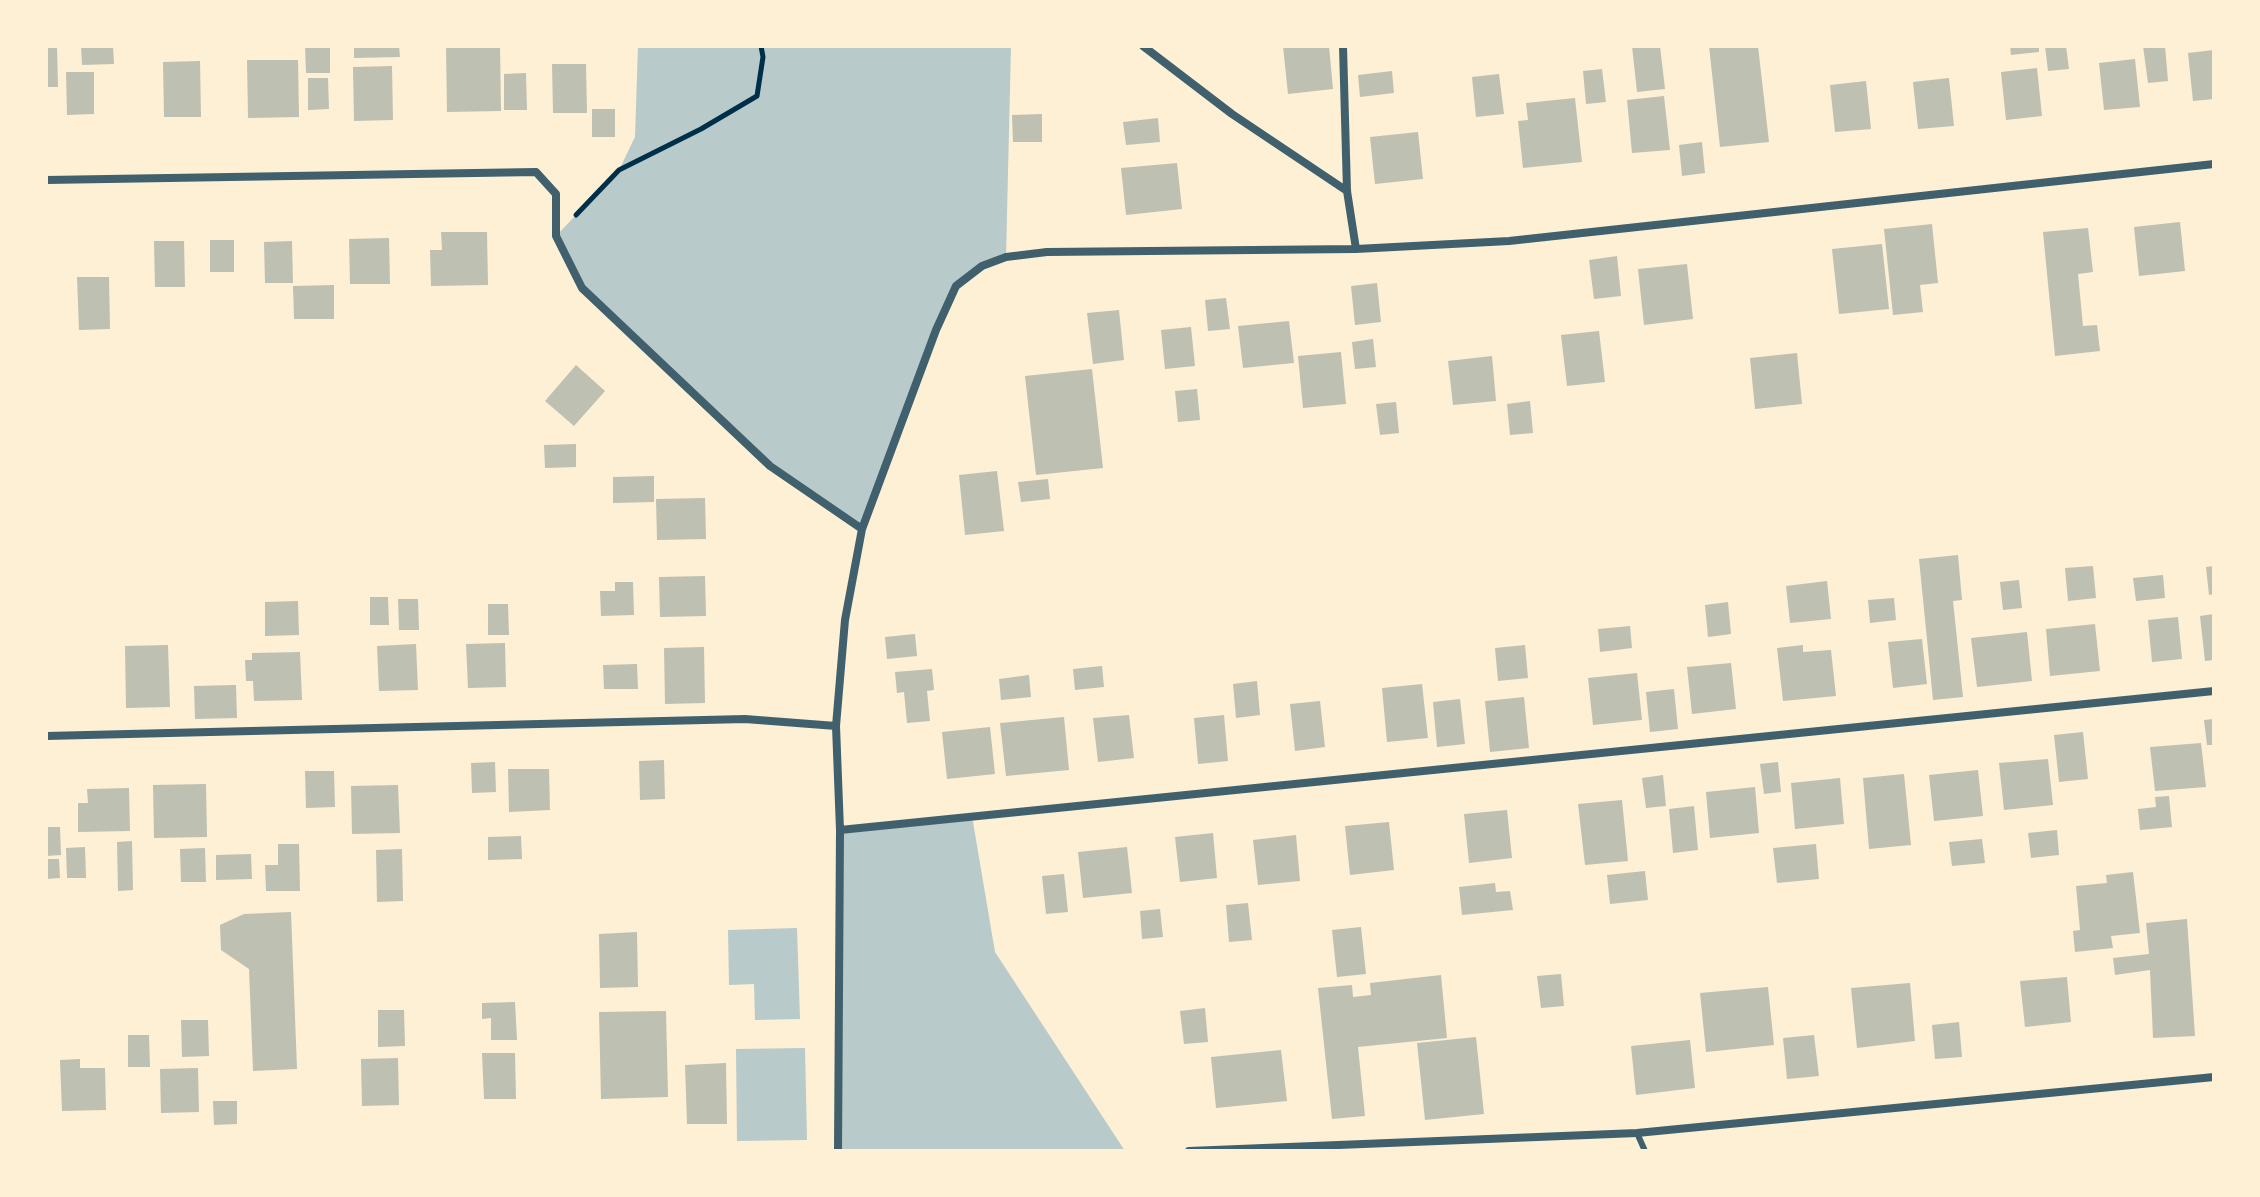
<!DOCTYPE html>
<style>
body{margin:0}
#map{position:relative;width:2260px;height:1197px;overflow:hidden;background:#fdf0d5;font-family:Lato,sans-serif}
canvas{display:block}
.frame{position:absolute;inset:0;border:48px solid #fdf0d5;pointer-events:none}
</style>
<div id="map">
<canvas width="2260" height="1197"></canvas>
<div class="frame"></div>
</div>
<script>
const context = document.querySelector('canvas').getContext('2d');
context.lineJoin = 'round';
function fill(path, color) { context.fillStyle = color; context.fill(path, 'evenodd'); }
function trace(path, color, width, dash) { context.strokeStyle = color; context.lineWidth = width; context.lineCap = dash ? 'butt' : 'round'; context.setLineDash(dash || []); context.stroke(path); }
const green = new Path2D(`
 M638,46H1011L1006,257L982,266L956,286L862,529L770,466L582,288L556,236L619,170L635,137Z
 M972,816L995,952L1125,1151H838L840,830Z
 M797,928L800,1019L755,1020L754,984L729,985L728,930Z
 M805,1048L807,1140L737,1141L736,1049Z`);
const building = new Path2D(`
 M46,46H57L58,87H46Z
 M81,46H113L114,64L82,65Z
 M305,46H330V73H306Z
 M354,46H399L400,57L354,58Z
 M446,46H500L501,111L447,112Z
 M1283,46H1329L1333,89L1288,94Z
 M1632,46H1660L1665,89L1637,92Z
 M1709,46H1758L1769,142L1720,147Z
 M2010,46H2039V52L2011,55Z
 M2045,46H2066L2069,69L2048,71Z
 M2143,46H2165L2168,81L2148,83Z
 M2214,50V99L2193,101L2188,53Z
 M2135,59L2140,107L2104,110L2099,63Z
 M247,60H298L299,117L248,118Z
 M200,61L201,117H164L163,62Z
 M552,64H586L587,113H553Z
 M392,66L393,120L354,121L353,67Z
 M2037,68L2042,116L2006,120L2001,72Z
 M1602,69L1606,102L1586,104L1583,71Z
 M1392,71L1394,93L1360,97L1358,75Z
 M66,72H94V114L67,115Z
 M526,73L527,110H504V74Z
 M1499,74L1504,114L1476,117L1472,77Z
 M308,78H328L329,109L308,110Z
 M1949,78L1954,126L1918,129L1913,82Z
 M1866,81L1871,129L1835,132L1830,85Z
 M1664,96L1670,150L1632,153L1627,100Z
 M1575,98L1582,162L1523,168L1518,121L1528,120L1526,103Z
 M592,109H615V137H592Z
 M1042,114V142H1013L1012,115Z
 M1158,118L1160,142L1126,145L1123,122Z
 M1418,132L1423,179L1375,184L1370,137Z
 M1702,142L1705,173L1682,176L1679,145Z
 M1177,163L1182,209L1126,215L1121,168Z
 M2180,222L2185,271L2139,276L2134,227Z
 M1932,224L1938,283L1920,285L1923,312L1893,315L1884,229Z
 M2088,228L2093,272L2078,274L2083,326L2097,325L2100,351L2055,356L2043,232Z
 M441,232H487L488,285L431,286L430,250H442Z
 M389,238L390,284H350L349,239Z
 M210,240H234V272H210Z
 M154,241H184L185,287H155Z
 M292,241L293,283H265L264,242Z
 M1882,244L1889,309L1839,314L1832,249Z
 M1617,256L1621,296L1594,299L1589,260Z
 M1687,264L1693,319L1644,325L1638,269Z
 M77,277H109L110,329L79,330Z
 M1377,283L1381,322L1355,325L1351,286Z
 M334,285V319H294L293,286Z
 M1226,298L1230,329L1208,331L1205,300Z
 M1119,310L1124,360L1093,364L1087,313Z
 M1289,321L1294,363L1243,368L1238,326Z
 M1191,327L1195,366L1165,369L1161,330Z
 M1599,331L1605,382L1567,386L1561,335Z
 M1373,339L1376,367L1355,369L1352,342Z
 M1341,352L1346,404L1303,408L1298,356Z
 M1797,353L1802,404L1755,409L1750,358Z
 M1492,356L1496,401L1453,405L1448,361Z
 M576,365L605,391L574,426L545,401Z
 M1092,369L1103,468L1036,475L1025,376Z
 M1197,389L1200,420L1178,422L1175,391Z
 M1530,401L1533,433L1510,435L1507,404Z
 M1396,402L1399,433L1380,435L1376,404Z
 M576,444V467L545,468L544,445Z
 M997,471L1004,531L965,535L959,475Z
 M654,476V502L613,503V477Z
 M1048,479L1050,499L1021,502L1018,482Z
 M705,498L706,539L657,540L656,499Z
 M1958,555L1962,600L1953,601L1963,697L1933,700L1919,559Z
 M2093,566L2096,598L2068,601L2065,568Z
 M2214,566V594L2209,595L2206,567Z
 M2163,575L2165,598L2136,601L2133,578Z
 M705,576L706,616L660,617L659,577Z
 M2019,580L2022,608L2003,610L2000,582Z
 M1827,581L1831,619L1790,623L1786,586Z
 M615,582H633L634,615L601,616L600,591H615Z
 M370,597H388L389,625H370Z
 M1894,598L1896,620L1870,623L1868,600Z
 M398,599H418L419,630H399Z
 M298,601L299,635L265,636V602Z
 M1728,602L1731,634L1708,637L1705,605Z
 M488,604H508L509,635H488Z
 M2214,614V660L2205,661L2200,616Z
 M2178,617L2182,659L2152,662L2148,620Z
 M2095,624L2100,671L2050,676L2046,629Z
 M1630,626L1632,648L1600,652L1598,629Z
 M2027,632L2032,681L1977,687L1971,638Z
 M915,634L917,656L887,659L885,637Z
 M1922,639L1927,684L1893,688L1888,642Z
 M505,643L506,687L468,688L466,644Z
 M416,644L418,690L379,691L377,646Z
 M168,645L170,707L126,708L125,646Z
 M1525,645L1528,678L1498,681L1495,648Z
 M1803,645V652L1831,650L1836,696L1783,701L1777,648Z
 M704,647L705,703L665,704L664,648Z
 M300,652L302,700L254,701L253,681H246L245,660H252V653Z
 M1731,663L1736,709L1692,714L1687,667Z
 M637,664L638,689H604L603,665Z
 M1102,666L1104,687L1075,690L1073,669Z
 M932,669L934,690L927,691L930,721L907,723L904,692L897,693L895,672Z
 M1637,673L1642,720L1593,725L1588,678Z
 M1029,675L1031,697L1001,700L999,679Z
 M1257,681L1260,715L1236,718L1233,684Z
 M1422,684L1428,738L1387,742L1382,688Z
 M236,685L237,718L195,719L194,686Z
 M1674,689L1678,729L1650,732L1646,692Z
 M1524,697L1529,748L1490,752L1485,701Z
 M1460,699L1465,744L1437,747L1433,702Z
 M1320,701L1325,747L1295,751L1290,704Z
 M1129,715L1134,758L1098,762L1093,718Z
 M1224,715L1228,761L1198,764L1194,718Z
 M1064,717L1069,770L1006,776L1000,723Z
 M2214,719V745H2207L2204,720Z
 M990,727L995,774L947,779L942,732Z
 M2083,732L2088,779L2059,782L2054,735Z
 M2201,743L2206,787L2155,791L2150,747Z
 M2048,759L2053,805L2004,810L1999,763Z
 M664,760L665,799L640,800L639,761Z
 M495,762L496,792L472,793L471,763Z
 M1778,762L1781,792L1764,794L1760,764Z
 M508,769H549L550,810L509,812Z
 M1978,770L1983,816L1934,821L1929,775Z
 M305,771H334L335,807L306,808Z
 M1904,774L1911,845L1869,849L1863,778Z
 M1663,775L1666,806L1646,808L1642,778Z
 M1840,778L1844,824L1795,829L1791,783Z
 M206,784L207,837L154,838L153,785Z
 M398,785L400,833L352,834L351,786Z
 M1755,787L1759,833L1710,838L1706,792Z
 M129,788L130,831L78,832V803H88L87,789Z
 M2169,796L2172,827L2140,830L2138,809L2156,807L2155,797Z
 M1622,800L1628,861L1585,865L1578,804Z
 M1694,806L1698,850L1673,853L1669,809Z
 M1507,810L1512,858L1469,863L1464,814Z
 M1389,822L1394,870L1350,875L1345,826Z
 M46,827H60L61,855L46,856Z
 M2057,830L2059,855L2031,858L2028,833Z
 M1213,833L1217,878L1180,882L1175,837Z
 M1296,835L1300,881L1258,885L1253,840Z
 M521,836L522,859L488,860V837Z
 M1982,839L1985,863L1952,866L1949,842Z
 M132,841L133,890L118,891L117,842Z
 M278,844H299L300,891H266L265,865H278Z
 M1816,844L1819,879L1777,883L1773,848Z
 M85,847L86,878H67L66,848Z
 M1127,847L1132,893L1083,898L1078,852Z
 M205,848L206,882H181L180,849Z
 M402,849L403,901L377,902L376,850Z
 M251,854L252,879L216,880V855Z
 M46,859H59L60,878L46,879Z
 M1645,871L1648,900L1610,904L1607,875Z
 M2133,872L2140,933L2111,936L2113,948L2075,952L2073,931L2080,930L2076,886L2107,883L2106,875Z
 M1064,874L1068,912L1046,914L1042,876Z
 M1495,883L1496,892L1510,891L1513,910L1462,915L1459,887Z
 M1248,903L1252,940L1229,942L1226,905Z
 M1160,909L1163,937L1142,939L1140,911Z
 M291,912L297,1069L253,1071L249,969L221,950L220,925L244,914Z
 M2187,919L2195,1036L2153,1038L2150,970L2115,975L2113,958L2149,954L2146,923Z
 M1361,927L1366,974L1337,977L1332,930Z
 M637,932L638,987L600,988L599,934Z
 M1561,974L1564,1006L1541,1008L1537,976Z
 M1441,975L1447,1038L1358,1047L1365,1116L1332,1119L1318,988L1352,985L1353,997L1371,995L1370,983Z
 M2067,977L2071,1022L2025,1027L2020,981Z
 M1910,983L1915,1041L1857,1048L1851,988Z
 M1768,987L1774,1045L1706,1052L1700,993Z
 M515,1002L517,1040H491V1018L482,1019V1003Z
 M1205,1008L1208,1042L1184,1044L1180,1011Z
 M378,1010H404L405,1046L378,1047Z
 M666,1011L668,1097L601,1099L599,1012Z
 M181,1020H208L209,1056L182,1057Z
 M1959,1022L1962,1057L1935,1059L1932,1025Z
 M128,1035H149L150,1067H128Z
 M1814,1035L1819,1076L1787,1079L1783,1038Z
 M1476,1037L1484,1114L1425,1120L1417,1043Z
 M1690,1040L1695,1088L1636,1095L1631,1046Z
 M1281,1050L1287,1101L1216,1108L1211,1057Z
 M482,1053H515L516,1099H484Z
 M398,1058L399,1105L362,1106L361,1059Z
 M80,1059V1068H105L106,1110L62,1111L60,1060Z
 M726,1063L727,1124H687L685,1065Z
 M198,1068L199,1112L161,1113L160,1069Z
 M213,1101H237V1124L214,1125Z`);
const path = new Path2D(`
 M576,215L619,170L701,129L757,96L763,57L761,46`);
const service = new Path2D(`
 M1637,1133L1645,1151`);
const minor = new Path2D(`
 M1143,46L1232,114L1347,191
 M1343,46L1347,191L1356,249
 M46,180L536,172L556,194V236L582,288L770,466L862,529
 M46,736L745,719L836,726
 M840,830L2214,691
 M838,1151L840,830L836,726L845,620L862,529L936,330L956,286L982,266L1006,257L1047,252L1356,249L1509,241L2214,164
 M1189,1151L1637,1133L2214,1077`);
fill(green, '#b9caca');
fill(building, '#bec0b2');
trace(path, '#003049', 5);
trace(service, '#3f606c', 6);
trace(minor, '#3f606c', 8);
</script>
